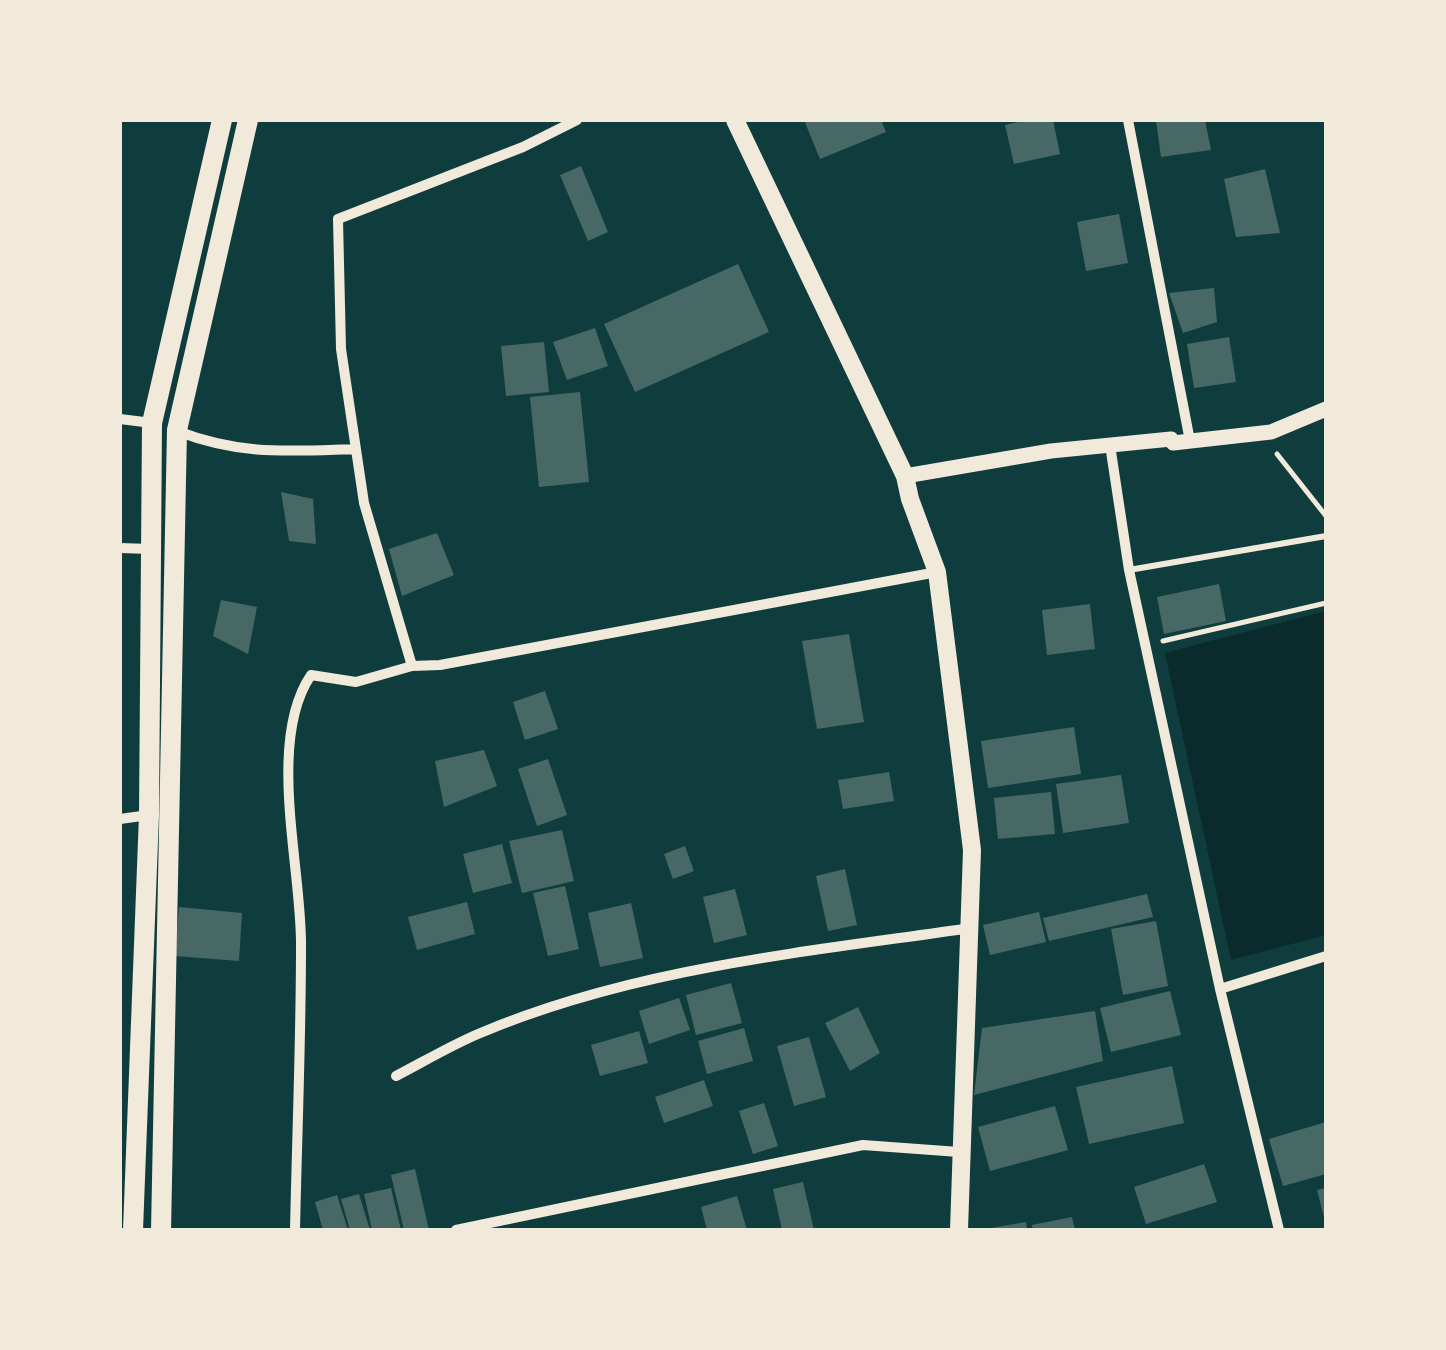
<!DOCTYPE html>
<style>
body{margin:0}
#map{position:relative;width:1446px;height:1350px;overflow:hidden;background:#0f3d3e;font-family:Roboto,sans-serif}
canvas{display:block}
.frame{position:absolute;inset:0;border:122px solid #f1e9da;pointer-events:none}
</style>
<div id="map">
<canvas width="1446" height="1350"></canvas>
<div class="frame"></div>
</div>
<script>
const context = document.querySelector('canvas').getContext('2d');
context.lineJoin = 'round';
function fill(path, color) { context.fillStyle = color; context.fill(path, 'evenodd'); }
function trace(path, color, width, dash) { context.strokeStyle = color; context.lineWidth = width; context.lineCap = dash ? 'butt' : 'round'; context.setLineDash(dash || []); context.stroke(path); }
const water = new Path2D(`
 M1326,611V935L1231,960L1165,653Z`);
const building = new Path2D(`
 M804,120H881L886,132L820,159Z
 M1027,120H1053L1060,154L1014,164L1005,125Z
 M1156,120H1205L1211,150L1161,157Z
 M581,166L608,232L588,241L560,175Z
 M1265,169L1280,233L1236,237L1224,179Z
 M1119,214L1128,263L1086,271L1077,222Z
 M738,264L769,332L635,392L604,324Z
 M1214,288L1217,322L1183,333L1169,293Z
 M595,328L608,366L567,380L553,342Z
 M1229,337L1236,382L1194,388L1187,344Z
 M544,342L549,392L506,396L501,346Z
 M580,392L589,482L539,487L530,397Z
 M281,492L313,499L316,544L289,541Z
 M437,533L454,575L402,596L389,549Z
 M1219,584L1226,621L1164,634L1157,597Z
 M221,600L257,607L248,654L213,636Z
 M1090,604L1095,649L1047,655L1042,610Z
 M849,634L864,722L817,729L802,641Z
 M545,691L558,729L525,740L513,702Z
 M1074,727L1081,774L988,788L981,741Z
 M484,750L497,786L444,807L435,761Z
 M548,759L567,815L537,826L518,769Z
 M889,772L894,801L843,809L838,780Z
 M1121,775L1129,823L1063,833L1056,784Z
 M1051,792L1055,834L998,839L994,798Z
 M562,830L574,881L522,893L509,841Z
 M502,844L512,883L473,893L463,854Z
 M685,846L694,871L673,879L664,854Z
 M845,869L857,925L828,931L816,876Z
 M565,886L579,949L548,956L533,893Z
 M735,889L747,935L714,943L703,897Z
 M1147,894L1153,917L1049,941L1043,918Z
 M467,902L475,934L417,950L408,917Z
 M631,903L643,958L600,967L588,913Z
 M179,907L242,913L239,961L175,956Z
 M1039,912L1046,942L990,955L983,925Z
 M1156,921L1168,986L1123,995L1111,929Z
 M731,983L742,1023L696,1035L686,995Z
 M1170,991L1181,1035L1111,1052L1100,1008Z
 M679,998L690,1030L649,1044L639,1011Z
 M858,1007L880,1053L850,1071L825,1023Z
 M1095,1011L1103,1061L974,1095L982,1028Z
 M744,1028L753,1061L707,1074L698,1041Z
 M639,1031L648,1063L600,1076L591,1045Z
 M809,1037L826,1097L794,1106L777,1046Z
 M1172,1066L1184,1123L1089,1144L1076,1087Z
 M704,1080L713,1106L664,1123L655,1097Z
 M764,1103L778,1146L753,1154L739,1111Z
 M1055,1106L1068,1150L990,1171L978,1127Z
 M1326,1122V1174L1283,1186L1269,1139Z
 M1204,1164L1217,1202L1146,1224L1134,1187Z
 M415,1169L429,1230H404L391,1175Z
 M803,1182L814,1230H782L773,1189Z
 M391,1188L401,1230H372L364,1194Z
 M1326,1188V1221H1325L1317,1190Z
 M359,1194L370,1230H350L341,1199Z
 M337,1195L348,1230H323L315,1202Z
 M737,1196L747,1230H707L701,1207Z
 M1072,1217L1075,1230H1033L1032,1225Z
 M1026,1222L1027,1230H991V1228Z`);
const path = new Path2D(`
 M1277,454L1326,516
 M1163,641L1326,603`);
const service = new Path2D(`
 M1129,570L1326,536`);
const minor = new Path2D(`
 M577,120L523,147L338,219L341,349L364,503L412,666L440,665L937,572
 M1128,120L1190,441
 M120,419L152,423
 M177,431C242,456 289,451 356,449
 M1110,445L1129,570L1220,989L1279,1230
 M120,548L150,549
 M120,819L149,815
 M1220,989L1326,956
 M396,1076C423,1062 450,1046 478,1034C633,968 806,952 971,928
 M295,1230C297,1135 301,1041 301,946C302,869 266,741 311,675L356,682L412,666
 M456,1230L863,1145L959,1152`);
const tertiary = new Path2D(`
 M905,476L1051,451L1171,439L1173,443L1271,432L1326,409`);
const secondary = new Path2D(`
 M735,120L905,476L910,499L937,572L972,850L959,1230`);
const primary = new Path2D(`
 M133,1230L149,815L152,423L222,120
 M161,1230L177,430L248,120`);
fill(water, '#0a2a2b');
fill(building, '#486865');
trace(path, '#f1e9da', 5);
trace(service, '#f1e9da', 6);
trace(minor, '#f1e9da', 10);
trace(tertiary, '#f1e9da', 15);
trace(secondary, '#f1e9da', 18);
trace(primary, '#f1e9da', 20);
</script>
